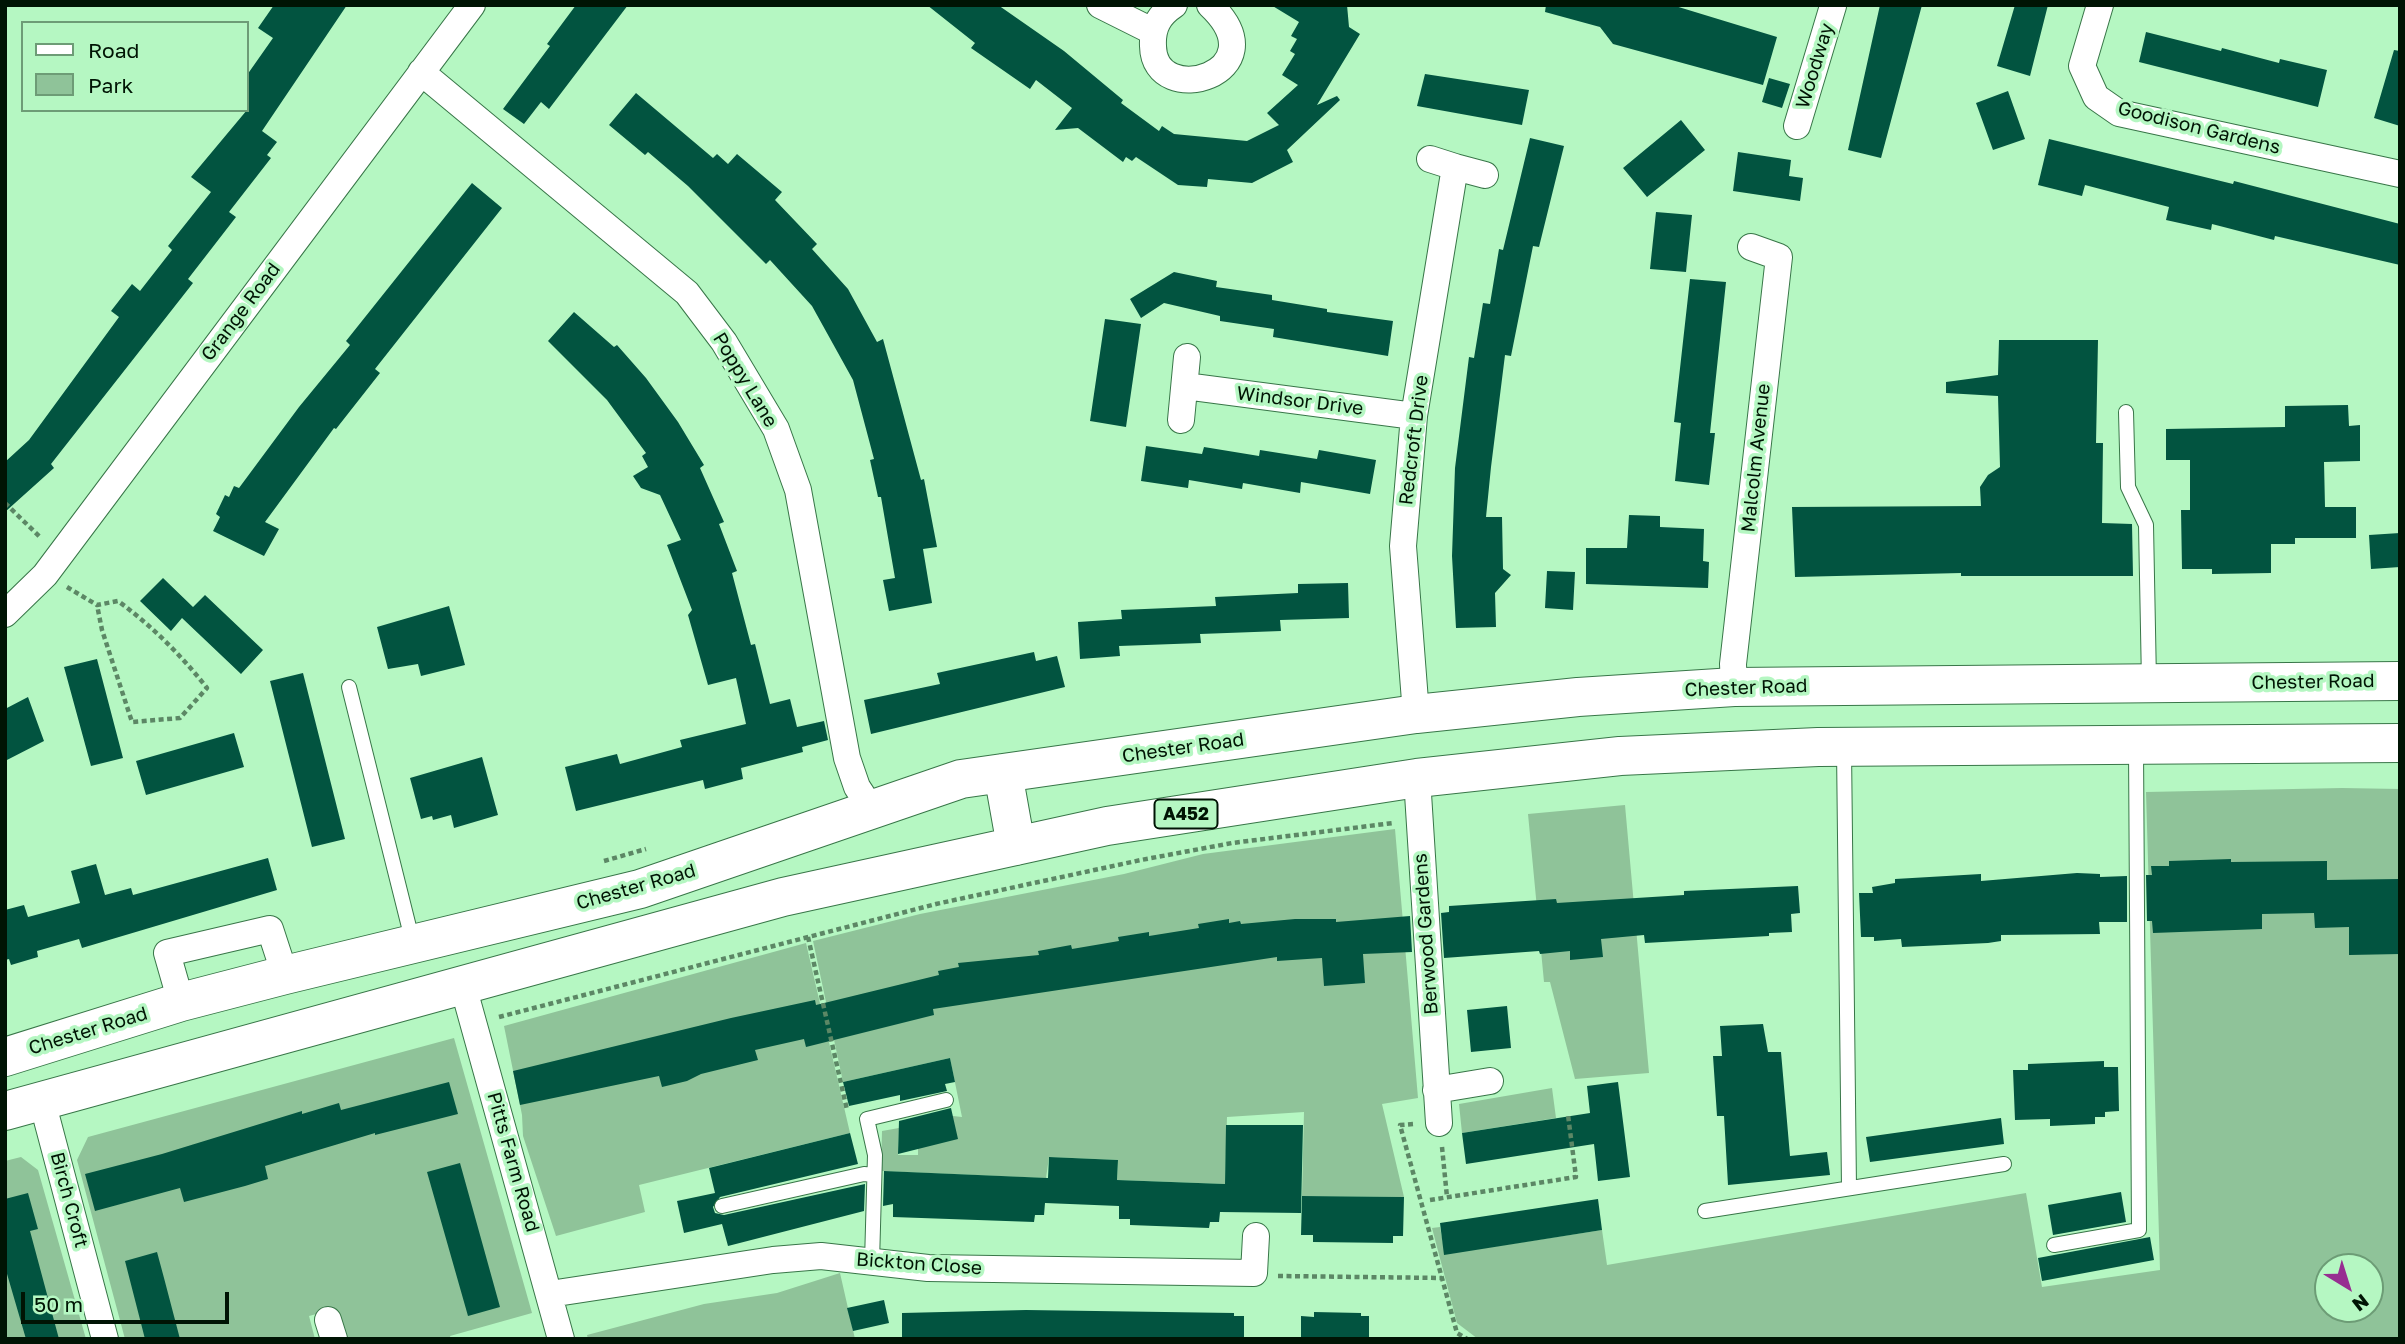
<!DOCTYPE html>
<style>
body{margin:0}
#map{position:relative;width:2405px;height:1344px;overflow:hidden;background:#b5f7c2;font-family:"Golos Text",sans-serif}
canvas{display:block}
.frame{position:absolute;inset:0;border:7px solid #001404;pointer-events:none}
.legend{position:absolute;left:21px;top:21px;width:228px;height:91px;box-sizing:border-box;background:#b5f7c2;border:2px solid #6d9c76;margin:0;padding:9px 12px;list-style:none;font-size:21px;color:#001404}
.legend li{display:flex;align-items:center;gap:14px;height:35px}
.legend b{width:35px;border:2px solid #6d9c76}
.north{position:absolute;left:2314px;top:1253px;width:70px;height:70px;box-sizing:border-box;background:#b5f7c2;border:2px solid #6d9c76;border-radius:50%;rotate:142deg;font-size:19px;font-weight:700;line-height:28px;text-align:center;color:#001404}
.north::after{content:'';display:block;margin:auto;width:24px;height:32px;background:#972e91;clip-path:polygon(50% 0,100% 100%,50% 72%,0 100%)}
.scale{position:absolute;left:21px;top:1292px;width:208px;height:32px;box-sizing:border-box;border:4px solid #001404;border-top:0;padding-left:9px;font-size:21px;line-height:24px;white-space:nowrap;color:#001404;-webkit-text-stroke:5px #b5f7c2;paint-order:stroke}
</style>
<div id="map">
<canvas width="2405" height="1344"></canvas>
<div class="frame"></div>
<ul class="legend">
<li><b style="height:9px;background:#fff"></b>Road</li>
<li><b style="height:19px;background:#8fc399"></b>Park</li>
</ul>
<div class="north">N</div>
<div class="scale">50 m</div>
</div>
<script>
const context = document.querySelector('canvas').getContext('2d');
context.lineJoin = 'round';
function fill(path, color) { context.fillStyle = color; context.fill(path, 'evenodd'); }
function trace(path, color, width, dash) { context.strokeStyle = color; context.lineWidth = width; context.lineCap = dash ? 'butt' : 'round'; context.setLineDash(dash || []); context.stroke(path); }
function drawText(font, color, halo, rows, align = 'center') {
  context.font = font + ' "Golos Text",sans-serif'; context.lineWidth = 7; context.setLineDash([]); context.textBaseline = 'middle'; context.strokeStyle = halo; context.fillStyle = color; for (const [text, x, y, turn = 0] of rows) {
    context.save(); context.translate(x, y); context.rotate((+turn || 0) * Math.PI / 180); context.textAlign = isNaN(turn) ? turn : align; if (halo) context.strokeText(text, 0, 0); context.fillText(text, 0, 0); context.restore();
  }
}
const green = new Path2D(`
 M2342,788L2400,789V1339H1478L1457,1323L1432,1228L1440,1227L1445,1254L1602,1230L1607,1265L2026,1193L2042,1287L2160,1270L2146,792ZM2328,1267H2370V1309H2328Z
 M1625,805L1649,1073L1575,1079L1550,982H1544L1528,814Z
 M1395,829L1418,1098L1382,1104L1404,1197L1302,1196L1304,1112L1227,1117L1225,1184L1117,1180L1118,1160L1049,1157L1046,1178L881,1171L882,1131L899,1128L898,1155H918V1125L953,1116L962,1117L950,1058L843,1082L813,941L920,914L1124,874L1203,854Z
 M806,943L850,1133L639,1185L645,1212L556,1236L523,1136L522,1115L504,1026Z
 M454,1038L532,1313L450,1336L451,1339H339L331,1310L309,1316L315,1339H125L77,1160L88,1137Z
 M1552,1088L1556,1118L1462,1133L1459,1104Z
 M21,1157L38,1170L86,1339H5V1161Z
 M840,1273L855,1339H588L587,1335L704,1304L777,1293Z`);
const building = new Path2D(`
 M274,5H347L262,131L277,142L267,155L271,158L229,212L236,217L188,279L193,283L51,464L54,468L5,512V462L29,440L119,317L111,311L132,284L140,291L172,250L168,246L211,192L191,177L247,110V75L273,38L258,28Z
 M576,5H628L549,109L541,102L524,124L503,109L550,46L547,44Z
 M927,5H998L1064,51L1123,100L1121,103L1159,131L1162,126L1174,134L1247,141L1279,125L1267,113L1298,85L1282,75L1295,54L1290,51L1297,39L1291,36L1299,22L1271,5H1347L1349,27L1360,34L1317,105L1337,96L1340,100L1287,150L1293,162L1252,183L1208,179L1207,187L1178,185L1136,157L1132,161L1126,157L1123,162L1078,128L1055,130L1072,108L1036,80L1030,89L971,48L975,43Z
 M1546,5H1672L1777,37L1763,85L1613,44L1600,27L1545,12Z
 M1880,5H1922L1881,158L1848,150Z
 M2015,5H2048L2030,76L1997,66Z
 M2146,32L2221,51L2222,48L2279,63L2280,59L2327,70L2318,107L2139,62Z
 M2394,50L2400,51V126L2374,118Z
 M1425,74L1529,90L1522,125L1417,106Z
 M1769,78L1790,84L1782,108L1762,102Z
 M2008,91L2025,139L1993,150L1976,103Z
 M636,93L713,158L717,154L728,164L737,154L782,192L775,200L817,244L812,249L848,289L877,342L883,339L921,480L924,479L937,547L923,549L932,603L889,611L883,580L895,578L881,497H878L870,460L874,459L853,380L812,306L770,260L766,264L688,186L648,152L645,155L609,125Z
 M1681,120L1705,150L1647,197L1623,168Z
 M1530,138L1564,146L1539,247L1533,246L1511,356L1505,355L1491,467L1486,517H1502L1503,569L1511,575L1495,593L1496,627L1456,628L1452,556L1455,468L1469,357L1474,358L1483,303L1490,304L1499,249L1503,250Z
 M2049,139L2233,184L2234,181L2400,224V265L2275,236L2274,240L2212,224L2211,230L2166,220L2169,207L2085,185L2082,196L2038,185Z
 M1738,152L1791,160L1789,176L1803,178L1800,201L1733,191Z
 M472,183L502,208L375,369L380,373L336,429L334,428L265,522L279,529L264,556L213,531L220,517L216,514L225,495L229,497L234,486L239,488L299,407L350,345L346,341Z
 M1656,212L1692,215L1686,272L1650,269Z
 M1174,272L1217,281L1216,287L1272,295V300L1327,309V312L1393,321L1388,356L1273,337L1274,329L1220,321V316L1164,303L1141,318L1130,299Z
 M1690,279L1726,282L1710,433H1715L1709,485L1675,481L1681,423L1674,422Z
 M574,312L614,347L617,345L646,378L678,422L704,465L700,468L724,522L719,524L737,571L732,573L751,645L755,644L770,704L790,699L797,727L824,721L828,740L802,747L803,752L741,768L743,779L705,789L703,780L576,811L565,767L617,754L620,764L682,747L680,740L746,724L736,678L708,685L688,615L692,610L667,545L681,540L660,495L641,488L633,476L648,467L642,456L646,453L607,400L548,341Z
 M1105,319L1141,324L1126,427L1090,421Z
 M1999,340H2098L2096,443H2103L2102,523L2132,524L2133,576H1961V573L1795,577L1792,507L1981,506L1980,487L1988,475L2000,467L1998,396L1946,393V382L1998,375Z
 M2348,405L2349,426L2360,425V461L2324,462L2325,507H2356V538H2295V544H2271V573L2212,574V569H2182L2181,510H2190V460H2166V429L2285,427V406Z
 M1146,446L1202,454L1204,447L1259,456L1260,450L1317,459L1319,450L1376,460L1370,494L1301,482L1300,493L1243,483L1242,489L1189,480L1188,488L1141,481Z
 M1629,515L1660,516V527L1704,529L1703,561L1709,562L1708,588L1586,584V548H1627Z
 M2400,533V567L2371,569L2369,535Z
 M1547,571L1575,572L1573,610L1545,608Z
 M163,578L193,607L205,595L263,650L241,674L182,618L171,631L140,601Z
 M1348,583L1349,618L1280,620L1281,631L1200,634L1201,643L1119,646L1120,656L1080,659L1078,622L1122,619L1121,610L1216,606L1215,597L1298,593V584Z
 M449,606L465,665L421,676L418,664L388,669L377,627Z
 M1034,652L1036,661L1057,656L1065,687L871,734L864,700L940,684L937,673Z
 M97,659L123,758L91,766L64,667Z
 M303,673L345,839L312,847L270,681Z
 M28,697L44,741L5,761V709Z
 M234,733L244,767L146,795L136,761Z
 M482,757L498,815L454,828L451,815L433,820L432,816L421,819L410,778Z
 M268,858L277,890L82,948L79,939L37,951L38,957L11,965L9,959L5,960V910L24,905L28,917L80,903L71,871L96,864L105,895L131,888L133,895Z
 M2231,859V862L2327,861V880L2400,879V954L2349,955V927L2315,928L2314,913L2262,914V929L2153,933L2152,921H2147L2146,875H2152L2151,866H2169V861Z
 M2077,873L2100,874V877L2127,876V922H2099L2100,934L2001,935V941L1988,943L1902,947L1901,939L1874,941V937H1861L1859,893H1873L1872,887L1895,883V879L1981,874V881Z
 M1798,886L1800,913L1791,914L1792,932L1769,933V936L1645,943L1644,935L1601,939L1603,957L1570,960V951L1540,954L1539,951L1444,958L1441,913L1449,912V906L1556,899L1557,903L1684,895V891Z
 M1410,916L1412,952L1363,954L1365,983L1324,986L1322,958L1277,961V957L933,1009L934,1015L806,1047L804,1039L755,1050L758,1060L701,1074L687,1081L662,1087L659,1076L520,1105L513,1071L731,1018L815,1000L816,1005L939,975L938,971L959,967L958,963L1039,955L1038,951L1071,945L1072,949L1119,941L1118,937L1149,932V936L1199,928L1198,924L1229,919V923L1240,921L1241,924L1295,919H1336V922Z
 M1507,1006L1511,1048L1471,1052L1467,1010Z
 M1763,1024L1768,1052H1781L1790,1156L1827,1152L1830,1175L1728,1185L1724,1116H1717L1713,1056H1722L1720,1026Z
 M950,1058L955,1082L945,1084L947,1091L900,1101V1095L849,1106L843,1082Z
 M2104,1061V1067H2118L2119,1111L2105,1112V1117H2095V1124L2050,1126V1119L2015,1120L2013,1070H2028V1064Z
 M449,1082L458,1114L375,1135V1133L265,1166L268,1179L245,1186L184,1202L180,1188L95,1211L85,1174L162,1154L302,1111V1114L339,1103L341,1110Z
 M1618,1082L1630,1177L1598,1181L1594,1144L1466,1164L1462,1133L1590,1113L1587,1086Z
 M951,1108L958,1139L898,1154L899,1121Z
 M2001,1118L2004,1144L1870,1162L1866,1137Z
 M1226,1125H1303L1301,1213L1220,1212L1219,1222H1210L1209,1228L1130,1225V1219H1119V1206L1045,1203L1044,1215H1035L1034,1222L893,1217V1204L883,1206L884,1171L1048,1178L1049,1157L1118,1160L1117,1180L1225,1184Z
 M850,1133L858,1164L720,1197L713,1207L715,1213L724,1215L865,1184L864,1211L728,1246L722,1224L684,1233L677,1201L715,1193L709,1168Z
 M460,1163L500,1307L468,1316L427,1172Z
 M2121,1192L2126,1222L2053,1235L2048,1205Z
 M28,1193L38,1229L30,1231L59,1339H26L5,1267V1199Z
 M1302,1196L1404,1197L1403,1236H1393V1243L1313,1242V1235H1301Z
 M1598,1199L1602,1230L1444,1255L1440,1223Z
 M2150,1237L2154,1260L2042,1281L2038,1258Z
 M157,1252L164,1278L180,1339H145L125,1261Z
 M884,1300L889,1323L853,1331L847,1308Z
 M1026,1310L1234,1313V1316H1244V1339H902V1313Z
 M1314,1312L1361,1313V1316H1369V1339H1301V1316L1314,1317Z`);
const path = new Path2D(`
 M5,503L41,538
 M67,587L97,605L118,601C152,626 181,655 207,688L180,718L132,722L102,630L97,605
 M604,861L646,849
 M808,937L847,1110
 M499,1017L936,904L1141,860L1232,843L1393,823
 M1413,1124L1400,1125L1457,1333L1467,1339
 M1442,1147L1447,1197
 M1430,1200L1576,1177L1568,1115
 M1278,1276L1442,1278`);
const service = new Path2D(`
 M2126,412L2128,487L2146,525L2149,682
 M349,687L413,943
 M1844,749L1849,1188
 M722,1206L864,1174L873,1175
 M1705,1211L2004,1164
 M2054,1245L2139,1230L2136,747
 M872,1262L875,1155L867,1119L946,1100`);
const minor = new Path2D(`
 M1100,5L1152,31
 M1174,5C1159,15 1152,27 1153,46C1154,111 1282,73 1210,5
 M2100,5L2082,66L2096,97L2119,113L2400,174
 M421,72L687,293L724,342L776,429L798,490L847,758L857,787L870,807
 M1797,126L1833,6
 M1430,159L1455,167
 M1185,386L1414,416
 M1181,420L1187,357
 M5,614L45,575L472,5
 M1734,687L1733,664L1779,257L1751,247
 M1416,714L1403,546L1414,416L1455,167L1485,175
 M1417,778L1439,1123
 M463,986L561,1339
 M181,1002L167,953L270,929L285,975
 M1436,1090L1490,1081
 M42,1101L105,1339
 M550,1294L773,1260L821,1256L928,1268L1254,1273L1256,1236
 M328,1320L334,1339`);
const trunk = new Path2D(`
 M1003,773L1016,846
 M5,1057L181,1002L285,975L640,889L961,779L1416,714L1578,697L1734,687L2400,681
 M5,1111L783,897L1107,826L1417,778L1620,756L1818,747L2400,743`);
const shields = [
 [1186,814,63]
];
const shieldNames = [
 ["A452",1186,814]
];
const streetNames = [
 ["Woodway",1815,66,-73],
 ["Goodison Gardens",2199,128,14],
 ["Grange Road",241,312,-53],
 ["Poppy Lane",745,380,59],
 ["Windsor Drive",1300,401,7],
 ["Redcroft Drive",1414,440,-83],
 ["Malcolm Avenue",1756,458,-84],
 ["Chester Road",2313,682,-1],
 ["Chester Road",1746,688,-2],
 ["Chester Road",1183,748,-8],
 ["Chester Road",636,887,-16],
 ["Berwood Gardens",1426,934,-94],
 ["Chester Road",88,1031,-17],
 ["Pitts Farm Road",513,1162,74],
 ["Birch Croft",69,1200,75],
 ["Bickton Close",919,1264,4]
];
fill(green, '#8fc399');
fill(building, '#025440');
trace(service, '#387648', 16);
trace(minor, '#387648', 28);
trace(trunk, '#387648', 40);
trace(path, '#5c8765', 4.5, [5, 3.5]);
trace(service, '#fff', 14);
trace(minor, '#fff', 26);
trace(trunk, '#fff', 38);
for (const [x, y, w] of shields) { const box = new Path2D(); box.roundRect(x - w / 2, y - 14.5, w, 29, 5); context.fillStyle = '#b5f7c2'; context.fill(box); trace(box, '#001404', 2); }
drawText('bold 18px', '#001404', null, shieldNames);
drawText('19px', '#001404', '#b5f7c2', streetNames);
</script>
